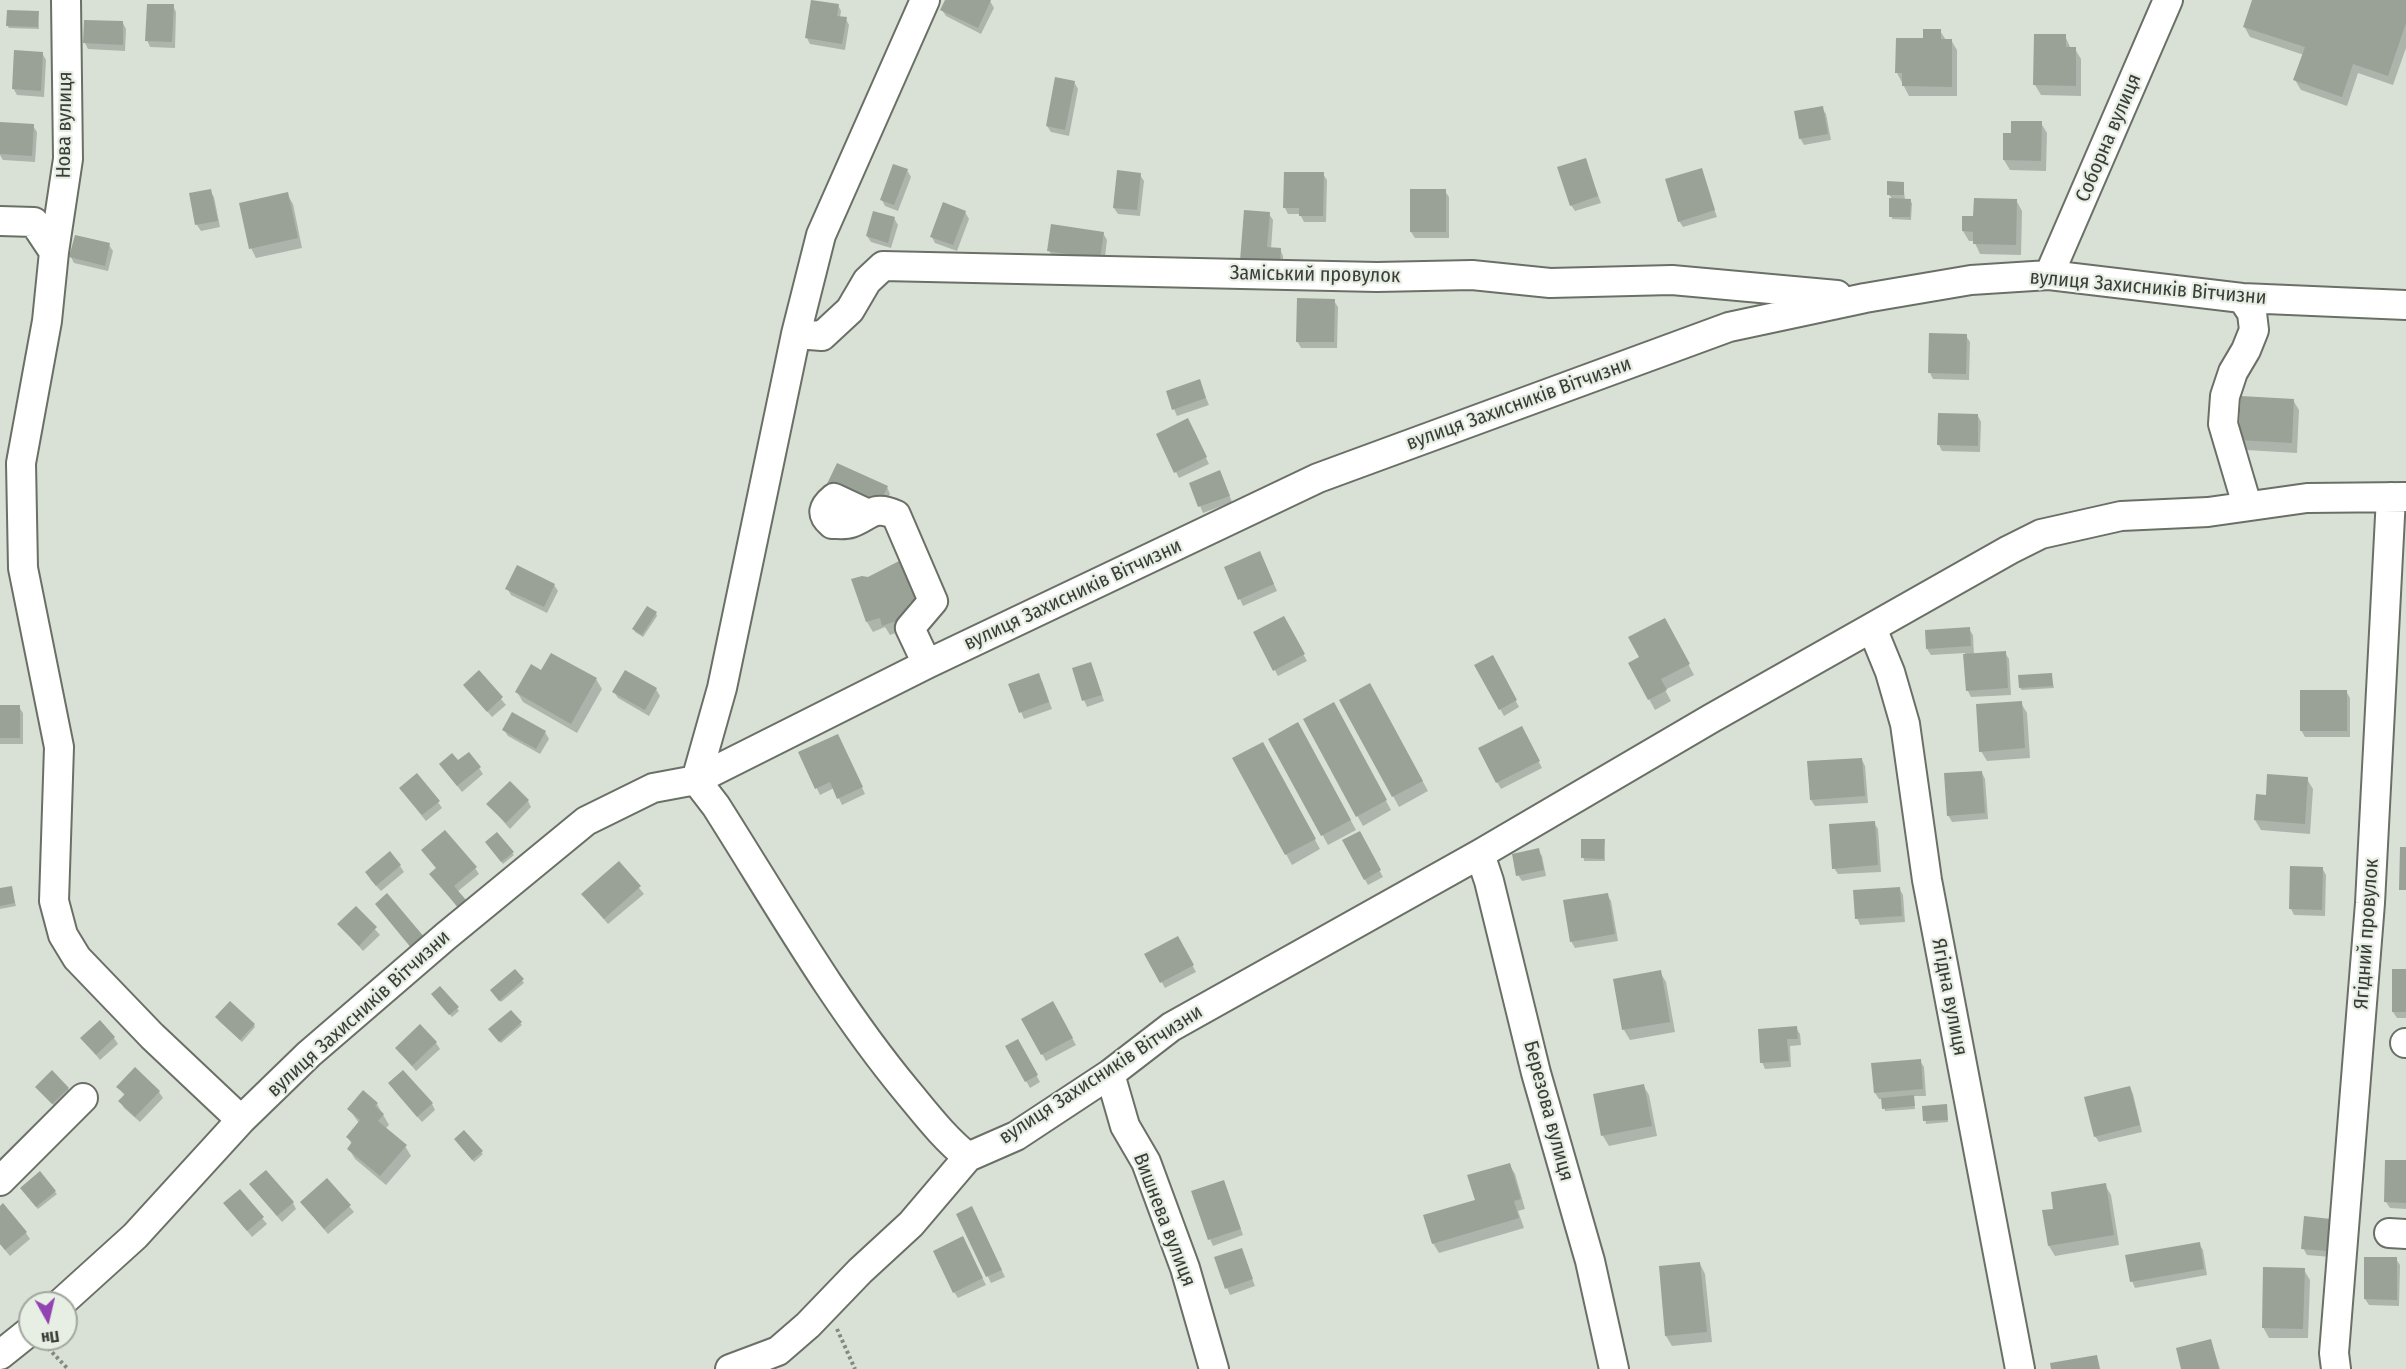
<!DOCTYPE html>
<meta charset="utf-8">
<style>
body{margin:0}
#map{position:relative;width:2406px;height:1369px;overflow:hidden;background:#d9e1d6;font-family:"Fira Sans Condensed",sans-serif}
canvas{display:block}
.north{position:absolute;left:18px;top:1291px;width:60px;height:60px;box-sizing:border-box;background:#e7eee3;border:2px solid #a2a79f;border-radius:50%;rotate:172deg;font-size:16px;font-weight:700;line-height:24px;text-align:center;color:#3a3d38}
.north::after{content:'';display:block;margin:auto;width:21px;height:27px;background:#9242b2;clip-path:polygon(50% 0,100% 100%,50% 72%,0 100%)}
</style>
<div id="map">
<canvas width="2406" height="1369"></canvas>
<div class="north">Пн</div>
</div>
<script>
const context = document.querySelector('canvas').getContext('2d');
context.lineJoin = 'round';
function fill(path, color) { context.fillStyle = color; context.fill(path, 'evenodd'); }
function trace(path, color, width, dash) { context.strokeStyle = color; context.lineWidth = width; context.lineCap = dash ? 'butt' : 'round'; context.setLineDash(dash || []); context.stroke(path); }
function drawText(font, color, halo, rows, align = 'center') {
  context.font = font + ' "Fira Sans Condensed",sans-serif'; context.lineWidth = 4.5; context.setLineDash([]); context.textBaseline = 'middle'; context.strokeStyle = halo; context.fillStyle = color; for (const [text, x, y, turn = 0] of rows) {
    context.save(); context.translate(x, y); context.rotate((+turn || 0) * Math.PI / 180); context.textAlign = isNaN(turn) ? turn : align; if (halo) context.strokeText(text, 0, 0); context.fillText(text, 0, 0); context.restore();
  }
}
const shadow = new Path2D(`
 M947,0L990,1L994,8L981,34L946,16L942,10Z
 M2253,0H2406V48L2393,85L2358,73L2347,106L2301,90L2295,80L2304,55L2250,37L2244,26Z
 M838,5L841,11L840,18L846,19L849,25L845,50L810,44L807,38Z
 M173,6L176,12L175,48L150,47L147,40Z
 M38,13L39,29L9,28L7,25Z
 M123,23L126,29L125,51L88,49L85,43Z
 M1940,31L1946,40H1951L1957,50V96H1909L1897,73L1925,40Z
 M2065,36L2071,49H2075L2081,59V96L2041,95L2035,85Z
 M42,53L46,60L44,97L17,95L13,88Z
 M1074,82L1078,89L1069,136L1051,132L1047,126Z
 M1822,108L1826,114L1831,140L1804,145L1800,138Z
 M2041,123L2047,133L2046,171L2010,170L2004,160L2012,134Z
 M33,126L37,132L35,162L3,160L0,155V145Z
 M1585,160L1601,203L1575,211L1571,205Z
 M907,170L911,177L898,211L885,206L882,200Z
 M1701,170L1717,217L1683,227L1679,221Z
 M1323,174L1327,180L1326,222H1304L1300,214H1288L1285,208Z
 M1140,175L1144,181L1140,216L1118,214L1114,208Z
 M1903,183L1905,200L1910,201L1912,203L1911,220L1892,219L1891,197L1888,194Z
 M210,191L214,197L220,227L201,231L197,225L191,194Z
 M1445,191L1449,197V238H1415L1411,232Z
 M287,194L293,204L302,248L256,258L251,248Z
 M2016,200L2022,211L2021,255L1980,254L1974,241H1969L1963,231L1975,218Z
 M965,212L969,219L957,251L935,243L932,237Z
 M1269,214L1273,220L1271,249H1280L1283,256V270L1246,267Z
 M894,218L898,225L891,248L871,242L867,236Z
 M1103,233L1107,240L1104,265L1053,257L1049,251Z
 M109,245L113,251L108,271L74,263L71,257Z
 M1334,301L1338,307L1337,348H1301L1297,341Z
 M1966,336L1970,342L1969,380L1933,379L1930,373Z
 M1199,381L1209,405L1177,416L1174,409Z
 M2293,400L2299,410L2297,453L2246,450L2240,440Z
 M1978,416L1981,422L1980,452L1942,451L1939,445Z
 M1191,427L1209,464L1179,478L1176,472Z
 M1223,479L1232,502L1203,513L1191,483Z
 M887,487L890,494L881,514L832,492Z
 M1263,559L1277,591L1243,606L1226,567Z
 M915,577L918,625L890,635L885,627L873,632L867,622L853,580Z
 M554,585L558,591L547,613L511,595L507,588Z
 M656,613L657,616L643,637L635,632L634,629Z
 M1283,618L1307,661L1278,676L1255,633Z
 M1670,629L1694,675L1665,690L1671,701L1655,710L1630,664L1641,658Z
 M1969,629L1973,635L1974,655L2005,653L2009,659L2011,695L1971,697L1968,691L1965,653L1931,655L1927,649Z
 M1492,657L1519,707L1504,716L1476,666Z
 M1091,663L1104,701L1087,707L1084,700Z
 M542,672L596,679L602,689L577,733L523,702L517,692Z
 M479,673L506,705L492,717L465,685Z
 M2051,674L2054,688L2022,690L2020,688Z
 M1042,681L1052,709L1024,719L1010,685Z
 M1370,685L1428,791L1399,807L1341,700Z
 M656,689L660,696L649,716L618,698L614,692Z
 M2346,691L2350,698V737H2305L2301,730Z
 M2021,703L2027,713L2030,758L1987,761L1981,751Z
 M1333,704L1391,810L1363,826L1305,720Z
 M0,707H19L23,713V744H0Z
 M1298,724L1356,830L1328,845L1270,739Z
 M504,730L545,732L549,739L540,754L508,736Z
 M1525,735L1542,768L1501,789L1497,782Z
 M841,742L865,794L842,805L834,788L820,795L800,753Z
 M1262,744L1320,849L1292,865L1234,759Z
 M1862,760L1865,766L1868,803L1815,806L1811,800Z
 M458,763L479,768L483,774L462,792L445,770Z
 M1982,773L1985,779L1988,819L1952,822L1948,815Z
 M2307,779L2313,789L2310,834L2261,830L2255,820L2267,796Z
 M405,795L438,802L442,808L426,821Z
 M528,801L531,807L510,829L488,804Z
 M1874,823L1878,829L1881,872L1838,874L1834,868Z
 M1359,833L1383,877L1368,885L1344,841Z
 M1583,840L1604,841L1605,861H1584Z
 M488,845L512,853L514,855L503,864Z
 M1538,850L1542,856L1546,876L1522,881L1518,875Z
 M619,863L644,894L608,924L587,900Z
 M400,866L404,872L381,891L370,879Z
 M475,868L479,874L457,892L469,907L462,913L431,874L437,869Z
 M2322,868L2326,875L2325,916L2294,915L2291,909Z
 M11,888L16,906L0,909V890Z
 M1899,888L1903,895L1905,922L1860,925L1857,918Z
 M1607,894L1611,901L1618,941L1575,948L1571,941Z
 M356,908L380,935L363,951L339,924Z
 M1178,938L1196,972L1165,988L1146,955Z
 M515,971L524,983L501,1002L493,993Z
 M2406,971V1018H2397L2393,1012Z
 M1660,972L1666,982L1675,1032L1630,1040L1624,1030Z
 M434,997L457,1008L459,1011L452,1017Z
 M1053,1003L1076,1045L1046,1061L1023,1019Z
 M218,1020L254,1025L255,1027L242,1042Z
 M520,1023L522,1025L501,1043L492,1032Z
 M1796,1028L1800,1034L1801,1045L1790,1046L1791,1067L1765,1069L1762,1062Z
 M82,1038H114L118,1044L100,1060Z
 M1018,1041L1040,1082L1030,1088L1007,1047Z
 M436,1043L440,1049L416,1071L397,1048Z
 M1920,1061L1924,1067L1926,1096H1913L1915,1109L1885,1111L1883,1099H1879L1875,1093Z
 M1643,1085L1649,1095L1657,1136L1609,1146L1603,1136L1595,1095Z
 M37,1087L68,1088L72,1095L57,1109Z
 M118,1087L159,1092L163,1098L140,1122L124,1108L120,1101L125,1096Z
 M2130,1087L2133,1094L2142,1132L2099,1142L2095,1136Z
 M394,1090L432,1104L435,1110L422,1122Z
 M377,1104L389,1125L385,1129L405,1146L411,1156L386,1185L355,1159L349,1149L352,1145L348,1137L359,1123L349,1109Z
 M1946,1106L1948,1122L1926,1124L1924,1107Z
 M457,1142L481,1152L483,1154L474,1162Z
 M2406,1161V1209L2390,1208L2386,1202Z
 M1509,1164L1515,1174L1525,1209L1518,1211L1524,1228L1439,1253L1433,1243L1476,1201Z
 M327,1180L354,1212L328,1234L306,1208Z
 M1224,1182L1243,1235L1213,1246L1210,1239Z
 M251,1185L293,1203L296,1209L282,1222Z
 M2105,1185L2111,1195L2119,1245L2055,1256L2049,1246L2055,1210Z
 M23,1191L55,1192L57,1194L38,1209Z
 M239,1191L267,1224L252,1237L225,1203Z
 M0,1208L26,1233L30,1239L10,1256L0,1244Z
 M958,1215H975L1005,1277L991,1283Z
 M2330,1220L2331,1257L2307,1255L2303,1248Z
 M2199,1244L2203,1250L2207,1275L2135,1288L2132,1281Z
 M966,1245L986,1285L958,1298L954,1292Z
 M1241,1250L1255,1286L1230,1295L1227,1288Z
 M2366,1258L2396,1259L2400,1265L2399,1306L2369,1305L2365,1299Z
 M1700,1264L1705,1274L1712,1342L1672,1346L1666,1336L1660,1267Z
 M2304,1270L2310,1280L2308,1338H2269L2263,1327Z
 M2211,1341L2220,1369H2183Z`);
const building = new Path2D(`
 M811,0L839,4L837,16L847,17L842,44L805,38Z
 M945,0H991L978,28L940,10Z
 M2252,0H2406V23L2388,76L2353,64L2342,97L2293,80L2305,47L2243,27Z
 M147,4H174L172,42L145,41Z
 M7,10L39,11L38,27L6,26Z
 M84,20L123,21V45L83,43Z
 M1923,29H1941V39H1952V87L1902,86V73H1895L1896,38H1923Z
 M2034,34H2066V47H2076V86L2033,85Z
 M14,50L43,52L41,91L12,89Z
 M1055,77L1075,81L1065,130L1046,126Z
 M1823,106L1828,134L1799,139L1794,111Z
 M2011,121H2042L2041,161L2003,160V133H2011Z
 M0,122L34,124L32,156L0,154Z
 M1586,158L1598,196L1570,206L1557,167Z
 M893,164L908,169L894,205L880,200Z
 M1702,168L1715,210L1678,222L1665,179Z
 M1117,170L1141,173L1137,210L1113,208Z
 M1284,172H1324L1323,216H1299V208H1283Z
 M1887,181L1904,182V195H1887Z
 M211,189L218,221L195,225L189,193Z
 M1410,189H1446V232H1410Z
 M288,192L298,238L249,249L239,203Z
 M1889,198L1911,199L1910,217H1889Z
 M1974,198L2017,199L2016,245L1973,244V232L1962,231V216H1973Z
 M943,202L966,211L953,245L930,237Z
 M1244,210L1270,212L1267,247L1281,248L1280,264L1240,261Z
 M873,211L895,217L888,243L866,236Z
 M1051,224L1104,232L1100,259L1047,251Z
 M75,235L110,243L105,266L69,257Z
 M1297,298L1335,299L1334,342H1296Z
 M1929,333L1967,334L1966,374L1928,373Z
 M1200,379L1206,398L1172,410L1166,391Z
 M2241,396L2294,399L2292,443L2238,440Z
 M1938,413L1978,414V446L1937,445Z
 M1188,418L1207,457L1174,473L1156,434Z
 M837,463L888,486L877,509L826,486Z
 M1220,470L1230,496L1198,507L1189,483Z
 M1260,551L1274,584L1238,600L1224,567Z
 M901,560L922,598L909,603L913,615L882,626L880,618L866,622L851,579L862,576L868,577Z
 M517,565L555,584L544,607L505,589Z
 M647,606L657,612L642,635L632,629Z
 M1284,616L1305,654L1273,671L1253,632Z
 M1665,618L1690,664L1661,679L1667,690L1648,700L1628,663L1639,657L1628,637Z
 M1970,627L1971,646L1926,649L1925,630Z
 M2006,651L2008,688L1966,691L1963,654Z
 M551,653L597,678L571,724L515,692L531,664L541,670Z
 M1493,655L1517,700L1499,710L1474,665Z
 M1091,662L1102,695L1082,701L1072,668Z
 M479,670L503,697L487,712L463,685Z
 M625,670L657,688L645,710L612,692Z
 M1039,673L1049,702L1019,713L1008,684Z
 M2052,673L2053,686L2019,688L2018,675Z
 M1370,683L1423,781L1392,797L1339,700Z
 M2300,690H2347V731H2300Z
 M2022,701L2025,748L1979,752L1976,704Z
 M1334,702L1387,800L1356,817L1303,719Z
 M0,705H20V738H0Z
 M512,712L546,731L536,749L502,730Z
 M1298,722L1351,820L1321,836L1268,739Z
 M1522,726L1540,761L1496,783L1478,748Z
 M838,734L863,787L837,799L830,782L815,789L798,752Z
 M1263,742L1316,839L1285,855L1232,758Z
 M469,752L481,767L457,786L439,764L452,753L458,760Z
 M1862,758L1865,796L1810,800L1807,761Z
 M1982,771L1985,813L1947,816L1944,773Z
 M417,773L440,801L422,815L399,788Z
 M2267,774L2308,777L2305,824L2254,820L2256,794L2266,795Z
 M510,781L529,800L506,823L486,804Z
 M1875,821L1878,865L1832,869L1829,824Z
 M445,830L477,867L454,886L466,900L458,907L429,874L436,868L421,850Z
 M1360,831L1381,870L1364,880L1342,840Z
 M497,832L514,852L501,862L485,842Z
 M1581,839H1605L1604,859L1581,858Z
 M2400,847H2406V890H2399Z
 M1539,848L1544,870L1516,876L1512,854Z
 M390,851L401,865L376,886L365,872Z
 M619,861L641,886L604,919L581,894Z
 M2290,866L2323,867L2322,910L2289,909Z
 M12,886L15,903L0,906V888Z
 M1900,887L1902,916L1855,919L1853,890Z
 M387,893L425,938L412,949L375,904Z
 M1608,893L1615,934L1570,942L1563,900Z
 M356,906L377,927L359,946L337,924Z
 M1178,936L1194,965L1160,983L1144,954Z
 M515,969L524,979L499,1001L490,990Z
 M2392,969H2406V1012H2392Z
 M1661,970L1670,1022L1622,1030L1613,979Z
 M440,986L459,1007L449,1015L431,994Z
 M230,1001L255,1024L240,1040L215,1017Z
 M1053,1001L1073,1038L1041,1055L1021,1019Z
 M511,1010L522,1022L499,1042L488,1029Z
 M100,1020L115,1037L96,1055L80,1038Z
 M420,1024L437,1042L412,1066L395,1048Z
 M1797,1026L1798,1039H1787L1789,1061L1760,1063L1758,1029Z
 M1018,1039L1038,1075L1025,1082L1005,1046Z
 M1921,1059L1923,1089L1874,1093L1871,1063Z
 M135,1067L160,1091L135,1117L118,1101L125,1094L116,1087Z
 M52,1070L69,1088L52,1104L35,1087Z
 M403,1070L433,1103L417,1117L388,1083Z
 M1644,1084L1652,1126L1601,1136L1593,1094Z
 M2130,1086L2140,1125L2094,1137L2084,1097Z
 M363,1090L378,1103L375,1106L384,1114L378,1121L407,1145L380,1176L347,1149L352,1142L346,1137L360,1120L347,1109Z
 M1914,1095L1915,1106L1882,1109L1881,1098Z
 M1947,1104L1948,1120L1923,1121L1922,1106Z
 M464,1130L483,1151L472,1160L454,1139Z
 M2385,1160H2406V1203L2384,1202Z
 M1510,1163L1521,1199L1514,1201L1519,1218L1432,1244L1423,1215L1475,1200L1467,1175Z
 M266,1170L294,1202L277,1216L249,1184Z
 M40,1171L56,1191L36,1207L20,1188Z
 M327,1178L351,1205L324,1229L300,1202Z
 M1224,1180L1241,1229L1208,1240L1191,1191Z
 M2106,1183L2114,1235L2048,1246L2042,1210L2053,1209L2051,1192Z
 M240,1189L264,1217L247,1231L223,1203Z
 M3,1203L27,1232L5,1250L0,1244V1206Z
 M972,1206L1002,1270L986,1277L956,1214Z
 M2304,1216L2331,1219L2328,1251L2301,1249Z
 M963,1236L983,1278L953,1293L933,1251Z
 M2200,1242L2204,1269L2130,1282L2125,1255Z
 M1242,1248L1253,1279L1225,1289L1214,1257Z
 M2364,1257H2397V1300L2364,1299Z
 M1700,1262L1707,1332L1665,1336L1659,1266Z
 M2263,1267L2305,1268L2303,1329L2262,1328Z
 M2211,1339L2219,1369H2181L2176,1348Z
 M2097,1355L2100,1369H2051L2050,1363Z`);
const path = new Path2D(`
 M837,1329L855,1369
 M48,1348L68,1369`);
const minor = new Path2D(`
 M925,0L821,235L796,334L722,688L696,780L716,806C777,902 834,1003 906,1090C926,1114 944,1138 968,1157L1016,1136L1110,1074L1171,1027L1480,854L1712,718L2009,550L2041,534L2121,516L2208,512L2307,498L2406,497
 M0,221L34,222L54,252L68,159L66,0
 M54,252L47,321L21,463L23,568L59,747L54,901L63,935L77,958L152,1036L241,1120
 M2049,275L2168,0
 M2242,298L2252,313L2254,330L2246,350L2233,372L2225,396L2223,424L2247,505
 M796,334L822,336L850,310L867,281L883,266L1377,277L1472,275L1550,283L1672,280L1837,295
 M866,513L834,498C823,507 820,514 832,524C839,524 845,525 851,523C869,517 873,504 896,515L933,601L910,628L927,664
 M1872,628L1890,672L1905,724L1927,880L2020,1369
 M1480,854L1489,881L1536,1073L1590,1261L1614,1369
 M2405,1043H2406
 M1110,1074L1125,1126L1146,1162L1185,1268L1214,1369
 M0,1181L83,1098
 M2389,1233L2406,1234
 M61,1303L135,1236L241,1120L309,1054L446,936L586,821L653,788L696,780L927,664L1318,478L1729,327L1865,298L1971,280L2049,275L2242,298L2406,305
 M0,1355L30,1331
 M730,1369L778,1351L808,1325L860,1271L911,1224L968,1157
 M2336,1369L2334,1353L2370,903L2391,497`);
const streetNames = [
 ["Нова вулиця",65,125,-89],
 ["Соборна вулиця",2109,138,-67],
 ["Заміський провулок",1315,275,1],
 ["вулиця Захисників Вітчизни",2148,288,5],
 ["вулиця Захисників Вітчизни",1519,404,-20],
 ["вулиця Захисників Вітчизни",1073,595,-25],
 ["Ягідний провулок",2367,934,-86],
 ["Ягідна вулиця",1949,997,79],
 ["вулиця Захисників Вітчизни",359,1014,-42],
 ["вулиця Захисників Вітчизни",1101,1075,-33],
 ["Березова вулиця",1548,1111,75],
 ["Вишнева вулиця",1164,1220,69]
];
fill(shadow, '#0003');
fill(building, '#9aa197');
trace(minor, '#6a7066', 32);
trace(path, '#838981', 4, [3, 3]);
trace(minor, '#fff', 28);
drawText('20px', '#3a3d38', '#e7eee3', streetNames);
</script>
